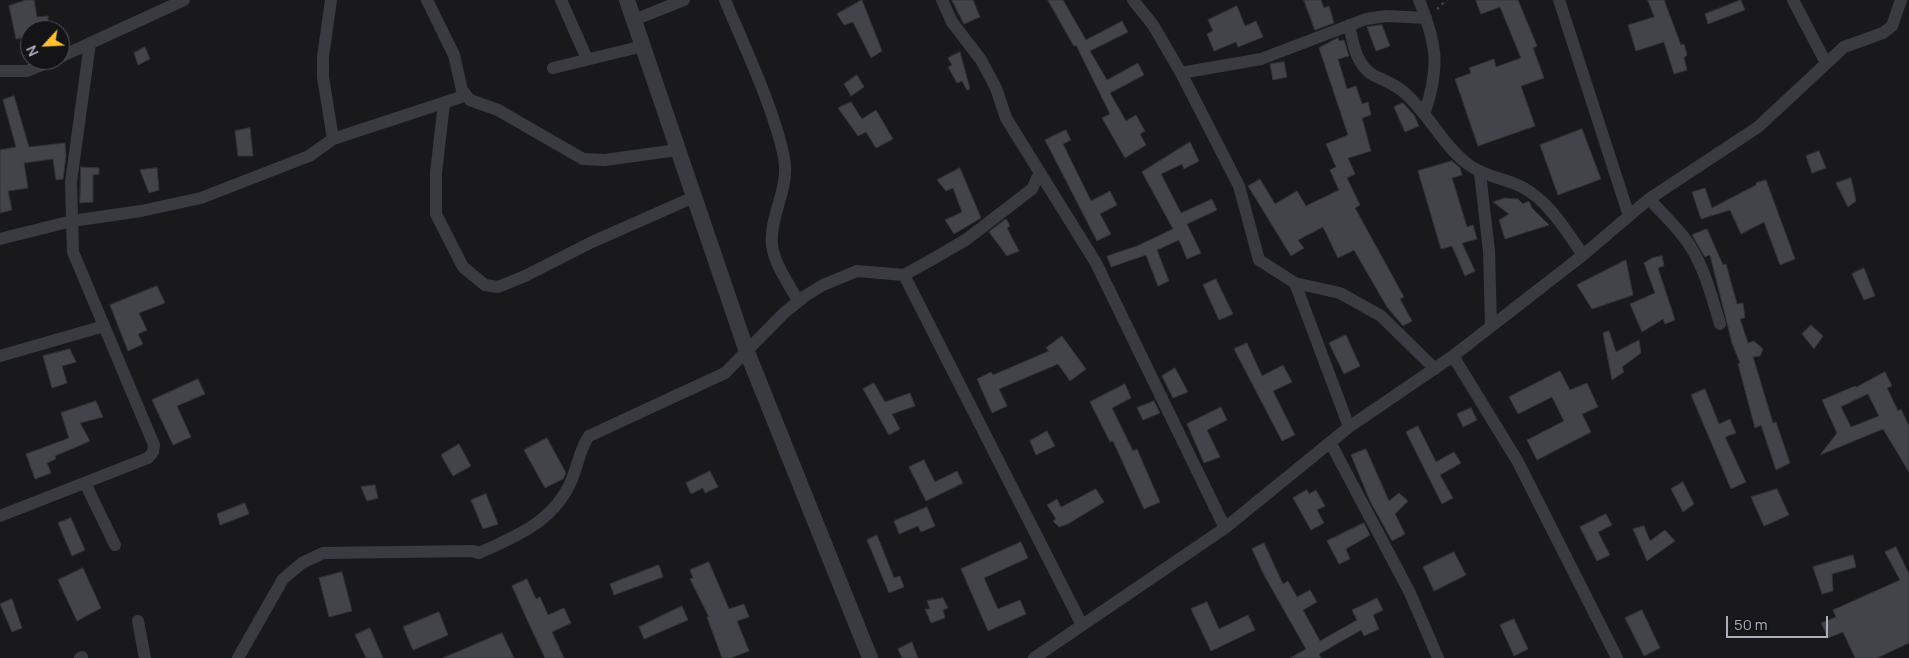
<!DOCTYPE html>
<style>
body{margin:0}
#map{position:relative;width:1909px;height:658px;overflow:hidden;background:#19191c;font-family:Manrope,sans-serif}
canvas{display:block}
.north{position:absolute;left:20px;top:20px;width:50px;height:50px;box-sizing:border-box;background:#141417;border:1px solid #505259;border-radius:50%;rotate:245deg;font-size:14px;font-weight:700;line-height:20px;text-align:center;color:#abafbc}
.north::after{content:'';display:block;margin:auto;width:18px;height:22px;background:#ffc12e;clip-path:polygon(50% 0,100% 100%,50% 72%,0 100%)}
.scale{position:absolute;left:1726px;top:616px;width:102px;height:22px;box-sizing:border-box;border:2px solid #abafbc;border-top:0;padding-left:6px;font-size:15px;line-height:18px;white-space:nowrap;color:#abafbc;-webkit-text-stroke:4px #141417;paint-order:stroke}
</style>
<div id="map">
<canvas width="1909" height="658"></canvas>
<div class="north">N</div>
<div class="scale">50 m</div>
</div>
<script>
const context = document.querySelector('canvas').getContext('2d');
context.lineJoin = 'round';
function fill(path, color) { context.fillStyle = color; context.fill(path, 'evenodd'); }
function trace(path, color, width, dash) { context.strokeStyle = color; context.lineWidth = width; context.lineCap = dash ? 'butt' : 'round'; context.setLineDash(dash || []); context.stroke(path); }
const building = new Path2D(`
 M26,0H34L37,17L48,16V26L30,30V36L16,39L9,6Z
 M862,0L882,51L871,58L853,22L844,25L837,14Z
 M952,0H973L980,17L964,24Z
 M1048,0H1063L1086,40L1122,21L1128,32L1090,51L1107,80L1138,63L1144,75L1110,93L1126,121L1136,115L1145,131L1140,134L1146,145L1125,158L1102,118L1110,114L1076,45L1074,46Z
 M1304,0H1321L1324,8L1329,6L1334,23L1315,30Z
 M1476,0H1518L1537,46L1533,48L1544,78L1521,86L1535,126L1478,146L1455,79L1471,73L1469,68L1494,59L1496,67L1521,58L1500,7L1481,14Z
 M1648,0H1664L1681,45L1684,44L1687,55L1684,58L1687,70L1674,74L1664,42L1636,51L1628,25L1654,17Z
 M1741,0L1745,10L1708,24L1705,14Z
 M1237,6L1245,26L1256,21L1263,37L1238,47L1236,42L1214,51L1207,34L1213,31L1208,20Z
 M1382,25L1390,46L1376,51L1367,27Z
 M1338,38L1339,41L1344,40L1349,56L1338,59L1347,89L1356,86L1362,104L1368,102L1371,115L1362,118L1371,151L1348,158L1355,174L1347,178L1360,205L1355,208L1404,297L1400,299L1412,321L1403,326L1387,307L1354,250L1338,258L1323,227L1298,240L1304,248L1291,256L1248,186L1260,179L1275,204L1297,191L1306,206L1339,190L1330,170L1336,167L1326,144L1348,135L1319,48Z
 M145,47L150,59L138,65L134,53Z
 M960,52L970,89L967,90L962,81L957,83L948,67L952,65L948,58Z
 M1284,62L1287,77L1273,80L1270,64Z
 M857,75L864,87L851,96L844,84Z
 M14,96L29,147L65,143L66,156L63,179L56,180L53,159L24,163L28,188L8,191L12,210L0,213V150L16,147L3,100Z
 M851,102L862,119L876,110L893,139L876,148L866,132L858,136L838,108Z
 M1403,103L1414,115L1419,126L1405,132L1394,107Z
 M250,128L253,156H238L235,131Z
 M1582,129L1601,179L1558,195L1540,145Z
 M1066,130L1071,140L1063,144L1091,201L1110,191L1117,205L1100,214L1111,234L1097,241L1045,140Z
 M1190,142L1199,161L1184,169L1182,164L1161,174L1181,213L1212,199L1217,210L1187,224L1201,253L1187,259L1179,240L1157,250L1169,281L1158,286L1146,255L1111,267L1107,256L1137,246L1173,229L1142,172Z
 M1819,151L1826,168L1812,173L1806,156Z
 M1452,161L1460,168L1462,175L1452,178L1467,227L1473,225L1477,239L1462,243L1475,271L1465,276L1452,246L1441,249L1418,171Z
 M81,167L99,168V174L93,175V202L80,203Z
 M157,168L159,190L149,193L140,170Z
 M960,168L981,218L954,234L945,220L962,212L953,188L946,191L937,180Z
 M1851,178L1856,201L1848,207L1836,183Z
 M1766,180L1795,259L1780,265L1764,222L1741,234L1730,210L1701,219L1692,192L1705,188L1712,208L1756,185V183Z
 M1505,198L1518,199L1523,204L1529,201L1532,208L1549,225L1505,239L1499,220L1509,214L1493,202Z
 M1006,219L1010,226L1007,228L1019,251L1007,256L989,232Z
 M1707,229L1723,265L1726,264L1737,304L1743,303L1745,318L1740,319L1748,343L1754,341L1763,349L1760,356L1753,357L1773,423L1776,422L1790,463L1776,470L1761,425L1755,428L1738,364L1740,363L1732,343L1710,255L1705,257L1692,235Z
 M1662,256L1664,266L1658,268L1675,320L1665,324L1663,319L1642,332L1630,304L1655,293L1644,263L1652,258Z
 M1626,260L1633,295L1592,309L1577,285Z
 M1864,268L1875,296L1864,300L1852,274Z
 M1216,279L1233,314L1219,320L1203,285Z
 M157,286L165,303L139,313L147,330L138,334L143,344L128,351L110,305Z
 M1811,325L1823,336L1814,349L1802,334Z
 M1609,331L1616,352L1639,340L1641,353L1622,367L1624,372L1612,380L1603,333Z
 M1346,335L1360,366L1344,374L1329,343Z
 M1062,336L1086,369L1070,381L1058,364L999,389L1007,406L992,413L977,379L991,372L993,375L1049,351L1046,348Z
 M1247,343L1262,376L1283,365L1292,382L1273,391L1295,435L1282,441L1234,349Z
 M70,349L76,362L62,366L67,383L52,388L43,356Z
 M1175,368L1188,392L1173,398L1162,376Z
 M1560,371L1570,390L1587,383L1598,407L1582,414L1591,432L1537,460L1527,440L1564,421L1552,397L1518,414L1509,397Z
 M1885,372L1892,386L1887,388L1898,411L1901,409L1909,426V472L1883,429L1820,455L1837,433L1822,400L1855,386L1856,387ZM1868,394L1879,416L1851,427L1841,407Z
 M198,379L205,394L177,406L191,437L173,445L152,400Z
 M874,383L885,402L910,393L915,406L892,414L900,429L889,435L863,389Z
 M1125,384L1131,398L1112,408L1133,451L1137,449L1160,502L1144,509L1113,441L1110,442L1090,402Z
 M1705,389L1719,424L1730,419L1736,433L1725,437L1746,482L1731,489L1691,395Z
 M96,401L103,417L80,423L90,441L55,456L56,459L47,463L51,473L35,479L26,454L69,438L61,413Z
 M1154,401L1160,413L1143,420L1137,408Z
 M1221,407L1227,420L1207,430L1220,457L1204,463L1187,424Z
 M1471,408L1477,420L1463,427L1457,414Z
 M1418,426L1436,462L1454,452L1461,463L1440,475L1453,498L1442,504L1406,432Z
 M1047,431L1055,446L1036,455L1030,441Z
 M547,438L566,473L563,479L545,488L524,450Z
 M459,444L471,466L453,476L441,455Z
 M1366,449L1389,501L1399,493L1408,501L1395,514L1405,534L1392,541L1370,501L1351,455Z
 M924,460L935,482L957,471L963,483L926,501L909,467Z
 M710,471L718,487L705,493L703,488L691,494L686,483Z
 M1683,482L1694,504L1683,512L1671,489Z
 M375,485L378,498L367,501L361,487Z
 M1096,489L1104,502L1068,524L1059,527L1053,521L1056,519L1047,505L1057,499L1061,507Z
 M1777,489L1789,515L1764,526L1751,497Z
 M1307,490L1309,494L1316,490L1325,506L1317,510L1324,523L1311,530L1293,498Z
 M486,494L498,524L483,529L471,500Z
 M245,503L249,514L220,525L217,514Z
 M927,507L935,526L921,532L918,526L899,534L894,521Z
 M1606,514L1612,525L1598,532L1610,555L1597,561L1580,527Z
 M71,518L85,550L72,556L58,523Z
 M1364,523L1370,535L1346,549L1350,559L1339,564L1327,541Z
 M1644,526L1650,541L1665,530L1675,541L1647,561L1633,529Z
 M877,535L894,578L900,576L904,587L889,593L867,540Z
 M1021,542L1028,558L984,578L998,609L1020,600L1026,614L988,631L961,569Z
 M1264,543L1283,584L1288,581L1297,597L1310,590L1317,602L1303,610L1320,641L1357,620L1352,610L1377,598L1383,610L1373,615L1379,629L1364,636L1361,630L1319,654L1321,658H1290L1306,649L1264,575L1252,549Z
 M1896,547L1909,574V643L1877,658H1855L1843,632L1828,638L1821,623L1836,617L1833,610L1900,580L1885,552Z
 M1454,552L1466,575L1434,591L1423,567Z
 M1853,555L1856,567L1832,574L1833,591L1822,594L1813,567Z
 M709,562L729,609L744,604L749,617L737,621L749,651L731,658H722L707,617H709L690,579L693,578L690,570Z
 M659,565L663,577L614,595L610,584Z
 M83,568L101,608L77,621L58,580Z
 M342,572L352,611L329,617L319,578Z
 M527,579L536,599L540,597L548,615L564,608L571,623L552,632L564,658H545L529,624L512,586Z
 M943,598L948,608L943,610L945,618L931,623L925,609H930L927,601Z
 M12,599L22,628L12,632L0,604Z
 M1207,602L1219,629L1248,615L1255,630L1211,651L1191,609Z
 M682,606L688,620L644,639L639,627Z
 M1642,610L1660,648L1644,656L1625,618Z
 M439,612L448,635L413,650L403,627Z
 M1514,619L1528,649L1514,656L1500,625Z
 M370,628L383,658H366L355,635Z
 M502,633L514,658H443Z
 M912,642L918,658H902L898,649Z`);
const path = new Path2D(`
 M1437,9L1447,0`);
const minor = new Path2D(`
 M331,0L323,57V77L333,139
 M427,0L454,55L462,90L470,100L498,110L583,159L605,160L677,150
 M561,0L587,59
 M725,0C745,48 773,106 784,157C790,190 769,215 772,246C775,265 789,284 798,301
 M942,0L952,22L981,60L996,88L1006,118L1096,263L1225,528
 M1133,0L1153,25L1181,73L1239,186L1259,260L1295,283L1340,293L1381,316L1435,369
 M1419,0C1437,45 1440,66 1425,112
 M1559,0L1629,216
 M1793,0L1826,63
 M634,20L684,0
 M1349,25C1353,43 1356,65 1373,75C1385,81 1397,85 1406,94C1430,116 1444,147 1469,165C1485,177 1505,178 1522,187C1548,200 1567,232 1583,255
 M60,57L184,0
 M553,68L643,46
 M0,71H27L54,60
 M1181,73L1261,59L1366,19L1386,16L1426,18
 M444,103L436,173V214L463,267L485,285L498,287L525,276L592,242L694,197
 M1480,173L1489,251L1491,326
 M1649,199C1660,211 1673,223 1683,236C1703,261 1711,294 1720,324
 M0,239L72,221L141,211L201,198L309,156L333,139L464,96
 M904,275L1082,625
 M1295,283L1349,427
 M0,356L104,326
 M1453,356L1518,462L1617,658
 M1330,442L1410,593L1438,658
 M85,483L115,545
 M0,516L148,458L153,452L154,445L73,252L71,182L90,43
 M138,621L145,658
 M80,658L82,657
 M238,658L283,579L302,563L323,553L473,551L479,553C517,536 555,521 572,479C578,465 580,448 589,436L725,373L784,313L805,296L823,285L857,271L904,275L933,259L967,239L1032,189L1040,172
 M1034,658L1225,528L1349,427L1453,356L1583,255L1649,199L1758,127L1844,47L1883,33L1892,26L1901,0`);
const tertiary = new Path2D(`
 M627,0L747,352L870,658`);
fill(building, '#434449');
trace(building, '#333338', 1);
trace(path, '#404248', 2.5, [2.5, 4]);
trace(minor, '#3a3b41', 12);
trace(tertiary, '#3a3b41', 16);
</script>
